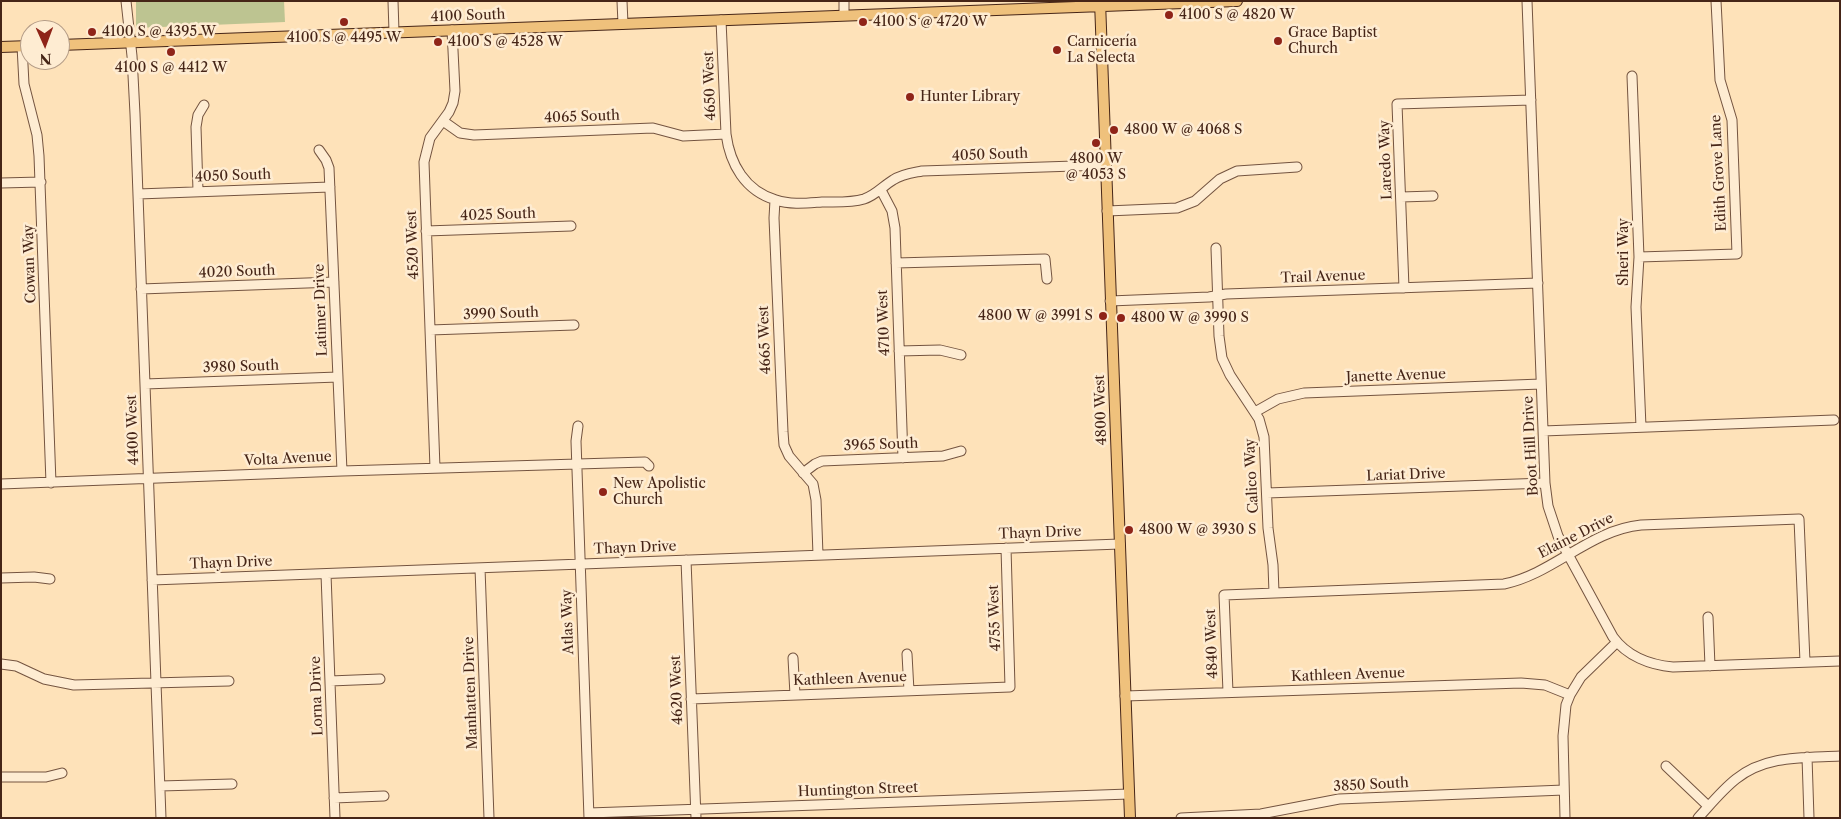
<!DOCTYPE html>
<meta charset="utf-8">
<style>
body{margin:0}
#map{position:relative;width:1841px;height:819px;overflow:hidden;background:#fee2b9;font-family:"Libre Caslon Text",serif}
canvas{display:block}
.frame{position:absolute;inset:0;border:2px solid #462517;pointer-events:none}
.north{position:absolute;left:20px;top:20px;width:50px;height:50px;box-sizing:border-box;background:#feecd2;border:1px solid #b49c87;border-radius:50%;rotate:178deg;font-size:14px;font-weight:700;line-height:20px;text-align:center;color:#462517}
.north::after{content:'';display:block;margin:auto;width:18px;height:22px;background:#8f2418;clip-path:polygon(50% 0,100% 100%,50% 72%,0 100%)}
</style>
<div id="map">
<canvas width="1841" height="819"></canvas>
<div class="frame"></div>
<div class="north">N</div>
</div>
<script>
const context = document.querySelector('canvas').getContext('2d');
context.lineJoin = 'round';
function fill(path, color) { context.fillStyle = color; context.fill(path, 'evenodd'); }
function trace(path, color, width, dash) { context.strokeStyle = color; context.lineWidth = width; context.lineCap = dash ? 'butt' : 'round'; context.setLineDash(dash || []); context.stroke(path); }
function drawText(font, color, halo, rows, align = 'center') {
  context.font = font + ' "Libre Caslon Text",serif'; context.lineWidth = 5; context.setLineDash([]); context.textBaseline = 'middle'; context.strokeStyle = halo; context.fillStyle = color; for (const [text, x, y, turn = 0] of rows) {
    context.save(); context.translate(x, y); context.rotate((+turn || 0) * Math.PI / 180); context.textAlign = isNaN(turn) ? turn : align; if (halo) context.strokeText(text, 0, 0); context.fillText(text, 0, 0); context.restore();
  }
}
const green = new Path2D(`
 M136,1H284L285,22L136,28Z`);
const minor = new Path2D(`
 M126,1L132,56L135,114L161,818
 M393,1L394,32
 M622,1L623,24
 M844,1V15
 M1527,1L1545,483L1548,506L1558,536L1613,637C1627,656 1650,665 1673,667L1840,661
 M721,20L726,134C730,164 745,191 776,200C791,205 807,203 822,202C836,202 851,203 864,199C876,195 883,186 893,180C902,174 912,173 922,171L1105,165
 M22,46L24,84L37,135L39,156L51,483
 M1632,76L1639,257L1636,307L1641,427
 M443,121L460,133L474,135L653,128L683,136L726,134
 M319,150L326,160L329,168L342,471
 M1,183L41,182
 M881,190L892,211L895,228L903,458
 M198,191L196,127L198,115L204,105
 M138,194L330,187
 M1401,197L1433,196
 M775,200L774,218L783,432L784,445L789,456L813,484L816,500L818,555
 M1107,211L1177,208L1195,201L1220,179L1237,171L1297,167
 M426,231L571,226
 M1216,248L1219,336L1222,358L1230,375L1259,419L1264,437L1268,528L1273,565L1274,593
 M1639,257L1737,254L1732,120L1720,80L1716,1
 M896,263L1045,259L1047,279
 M1404,288L1397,104L1531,100
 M141,289L334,282
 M1110,301L1209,297L1226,294L1538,283
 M430,330L574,325
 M899,351L940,350L961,355
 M145,384L338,377
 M1255,412L1278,399L1304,393L1541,384
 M578,426L576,441L589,818
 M1543,431L1834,420
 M435,468L424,162L430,138L449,112L453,103L455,91L452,30
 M803,473L815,464L822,461L943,456L961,451
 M1,484L342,471L645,462L649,466
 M1267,493L1545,483
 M686,560L696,818
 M480,568L489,818
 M326,574L335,818
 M1,578L34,577L50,579
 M152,580L1120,544
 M1708,617L1710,666
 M907,654L909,691
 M793,658L795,695
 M1,664L16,666L44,679L74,685L229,681
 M330,681L380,679
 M1228,692L1224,595L1504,584C1553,574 1590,530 1641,525L1799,519L1805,662
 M1125,696L1521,683L1545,685L1570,695
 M691,699L1010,687L1006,548
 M1807,757L1809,818
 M1666,766L1708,806
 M1,777H46L62,773
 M160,786L232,784
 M334,798L384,796
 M589,813L1129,794
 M1181,818L1261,814L1339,799L1564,790
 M1565,818L1563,736L1566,705L1570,695L1581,677L1617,642
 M1698,818C1710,805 1722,790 1736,779C1766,755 1803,758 1840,756`);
const major = new Path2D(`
 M1100,1L1130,818
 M60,45L1237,1
 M1,47L30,46`);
const markers = [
 [1169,15,5,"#8f2418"],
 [344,22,5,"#8f2418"],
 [863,22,5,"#8f2418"],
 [92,32,5,"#8f2418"],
 [1278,41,5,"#8f2418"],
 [438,42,5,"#8f2418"],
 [1057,50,5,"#8f2418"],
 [171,52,5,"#8f2418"],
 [910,97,5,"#8f2418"],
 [1114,130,5,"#8f2418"],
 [1096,143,5,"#8f2418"],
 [1103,316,5,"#8f2418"],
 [1121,318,5,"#8f2418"],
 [603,492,5,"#8f2418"],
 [1129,530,5,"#8f2418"]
];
const poiNames = [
 ["4100 S @ 4820 W",1179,15],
 ["4100 S @ 4720 W",873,22],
 ["4100 S @ 4395 W",102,32],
 ["Grace Baptist",1288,33],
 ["Church",1288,49],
 ["4100 S @ 4495 W",344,38,"center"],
 ["4100 S @ 4528 W",448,42],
 ["Carnicería",1067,42],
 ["La Selecta",1067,58],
 ["4100 S @ 4412 W",171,68,"center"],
 ["Hunter Library",920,97],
 ["4800 W @ 4068 S",1124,130],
 ["4800 W",1096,159,"center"],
 ["@ 4053 S",1096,175,"center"],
 ["4800 W @ 3991 S",1093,316,"right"],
 ["4800 W @ 3990 S",1131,318],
 ["New Apolistic",613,484],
 ["Church",613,500],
 ["4800 W @ 3930 S",1139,530]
];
const streetNames = [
 ["4100 South",468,16,-2],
 ["4650 West",710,86,-92],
 ["4065 South",582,117,-2],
 ["4050 South",990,155,-2],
 ["Laredo Way",1386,160,-92],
 ["Edith Grove Lane",1719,173,-93],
 ["4050 South",233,176,-2],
 ["4025 South",498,215,-2],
 ["4520 West",413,245,-92],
 ["Sheri Way",1624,252,-90],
 ["Cowan Way",30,264,-92],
 ["4020 South",237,272,-2],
 ["Trail Avenue",1323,277,-2],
 ["Latimer Drive",321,310,-92],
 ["3990 South",501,314,-2],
 ["4710 West",884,323,-92],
 ["4665 West",765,340,-92],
 ["3980 South",241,367,-2],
 ["Janette Avenue",1396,376,-2],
 ["4800 West",1101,410,-92],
 ["4400 West",133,430,-92],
 ["3965 South",881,445,-2],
 ["Boot Hill Drive",1531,446,-93],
 ["Volta Avenue",288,459,-3],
 ["Lariat Drive",1406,475,-2],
 ["Calico Way",1252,476,-93],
 ["Thayn Drive",1040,533,-2],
 ["Elaine Drive",1576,536,-27],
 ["Thayn Drive",635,548,-2],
 ["Thayn Drive",231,563,-2],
 ["4755 West",995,618,-92],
 ["Atlas Way",568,622,-92],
 ["4840 West",1212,644,-92],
 ["Kathleen Avenue",1348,675,-2],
 ["Kathleen Avenue",850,679,-2],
 ["4620 West",677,690,-92],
 ["Manhatten Drive",471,693,-92],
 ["Lorna Drive",317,696,-92],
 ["3850 South",1371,785,-3],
 ["Huntington Street",858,790,-2]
];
fill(green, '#bdc491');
trace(minor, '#745440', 11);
trace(major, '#462517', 12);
trace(minor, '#feecd2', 9);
trace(major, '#efc17c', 10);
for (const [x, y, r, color] of markers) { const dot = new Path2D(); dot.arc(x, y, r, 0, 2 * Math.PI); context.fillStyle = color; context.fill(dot); trace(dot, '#feecd2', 2); }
drawText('14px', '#462517', '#feecd2', poiNames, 'left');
drawText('14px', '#462517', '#feecd2', streetNames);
</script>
